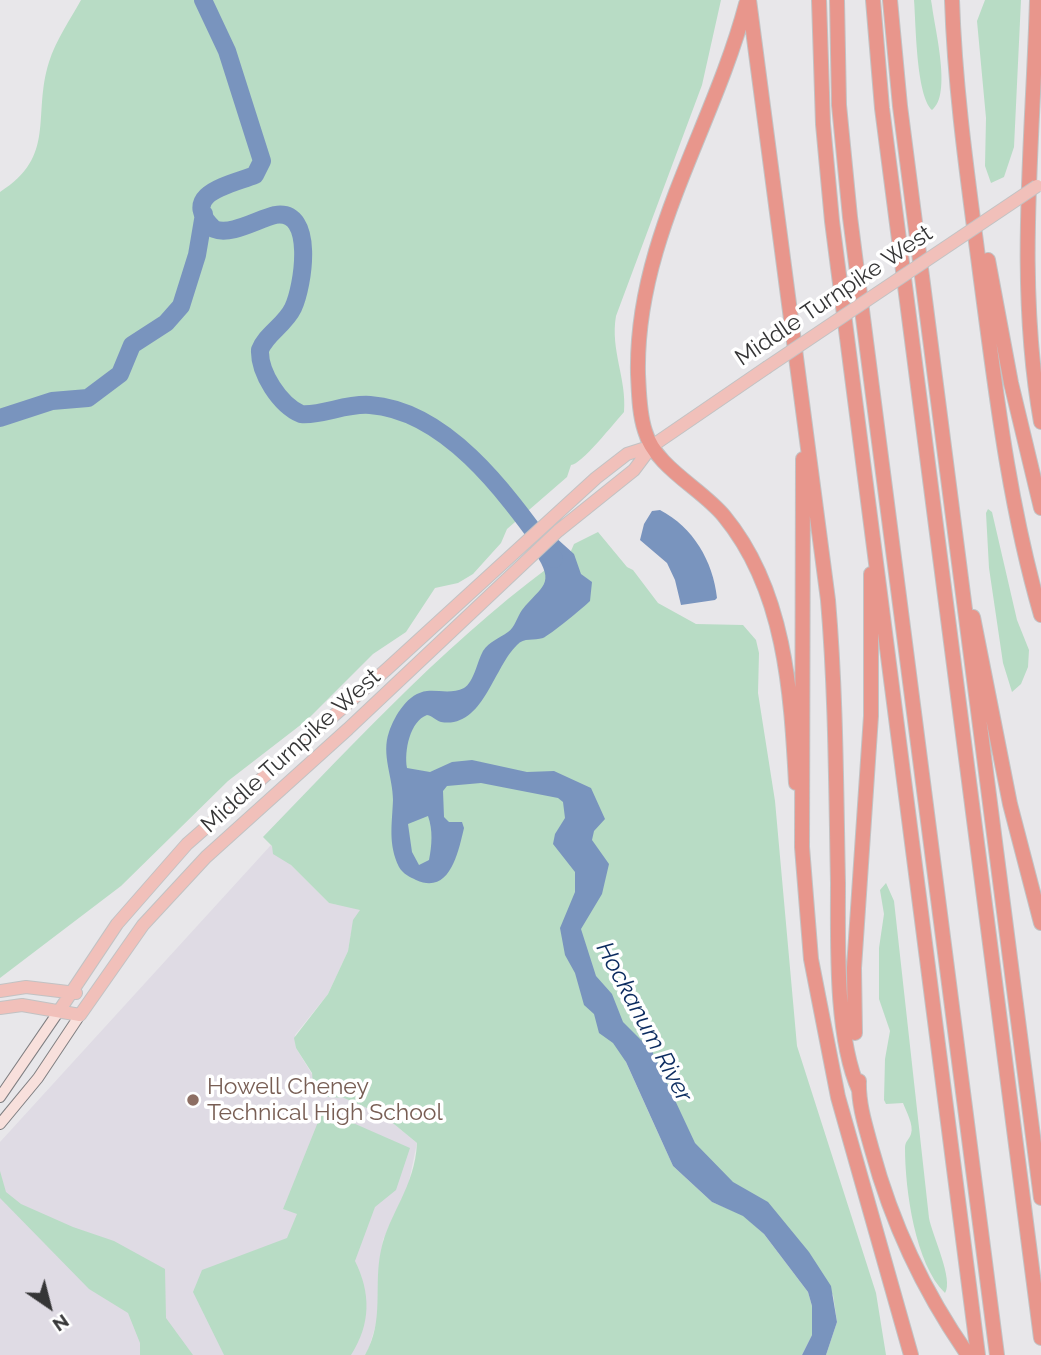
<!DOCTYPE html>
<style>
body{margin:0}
#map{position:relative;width:1041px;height:1355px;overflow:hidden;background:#e8e7ea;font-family:Raleway,sans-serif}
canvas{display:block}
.north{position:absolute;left:14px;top:1271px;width:70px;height:70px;-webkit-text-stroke:5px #fff;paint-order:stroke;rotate:145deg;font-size:19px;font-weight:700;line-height:28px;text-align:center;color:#353536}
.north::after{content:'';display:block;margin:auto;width:24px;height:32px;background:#353536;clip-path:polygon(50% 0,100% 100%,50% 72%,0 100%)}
</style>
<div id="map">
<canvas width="1041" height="1355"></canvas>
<div class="north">N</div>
</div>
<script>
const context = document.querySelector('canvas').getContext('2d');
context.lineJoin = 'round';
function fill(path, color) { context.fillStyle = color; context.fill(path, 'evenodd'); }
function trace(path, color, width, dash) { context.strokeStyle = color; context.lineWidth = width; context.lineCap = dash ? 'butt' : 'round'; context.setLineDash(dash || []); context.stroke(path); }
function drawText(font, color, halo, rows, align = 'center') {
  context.font = font + ' Raleway,sans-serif'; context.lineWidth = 7; context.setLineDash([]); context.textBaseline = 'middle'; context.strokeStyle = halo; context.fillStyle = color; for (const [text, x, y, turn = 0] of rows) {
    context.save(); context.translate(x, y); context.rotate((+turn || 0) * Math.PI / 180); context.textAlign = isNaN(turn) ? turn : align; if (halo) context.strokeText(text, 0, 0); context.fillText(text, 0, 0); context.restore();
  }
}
const built = new Path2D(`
 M271,845L329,903L361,909L352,928L348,951L328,994L295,1035L296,1048L313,1076L314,1096L344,1098L383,1115L417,1143L408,1186L383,1240L379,1267V1314L368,1351L365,1355H0V1142Z`);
const green = new Path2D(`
 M81,0H721L702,85L616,316C610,350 627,379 624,412C614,423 581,465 571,465L567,477L507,529L501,543L473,574L458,583L435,588L406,632L373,654L307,720L228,781L121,886L0,978V192C57,156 32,116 49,62C56,40 70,20 81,0Z
 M914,0H931L932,6C935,30 952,95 932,110C916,95 916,24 914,0Z
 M985,0H1021L1014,147L1004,177L991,183L985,166L986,118L977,21Z
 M988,509L992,512L1017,620L1029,650L1028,667L1021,684L1012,692L1003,663L989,568L986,513Z
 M598,532L627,567L633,570L658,603L696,624L743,625L756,640L759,653L758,693L775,801L797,1046L876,1293L886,1355H826L837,1322L833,1295L728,1193L656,1095L625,1060L673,1166L712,1202L743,1215L764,1234L808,1292L812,1306V1335L802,1355H365C385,1320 373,1286 381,1250C389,1213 415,1187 417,1143L383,1115L344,1098L314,1096L312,1073L296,1048L294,1038L328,994L348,951L353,920L360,910L329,903L291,865L273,854L272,846L263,837C361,736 456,632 571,551L574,544Z
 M886,883L894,901L929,1218C932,1235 954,1280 945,1293C915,1264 905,1189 905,1148C905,1141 909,1140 911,1134C914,1125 906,1111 903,1103L886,1104L884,1100L885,1059L890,1031L879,999V948L884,914L880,890Z
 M328,1112L410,1148L396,1190L375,1207L355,1261C371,1293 371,1324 351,1355H224L193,1292L202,1270L287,1238L297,1214L283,1209L320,1117Z
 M0,1171L6,1192L21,1204L73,1227L114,1241L165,1269L166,1318L193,1355H140V1343L128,1313L89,1289L0,1198Z`);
const water = new Path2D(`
 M660,510C693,527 713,561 717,598L715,600L681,605L675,580L667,563L640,540L644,524L652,511Z
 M554,536L574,554L581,574L592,582L590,601C583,608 550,635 543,638C534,641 524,637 517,645C493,668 483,729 441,722C435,720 433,716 427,715C410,721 404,751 407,768L430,772L452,762L472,760L527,772L554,771L591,788L605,819L594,831L592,840L609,864L602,894L581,929L596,976L612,994L623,1022L652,1051L695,1143L733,1182L768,1202L809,1252L831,1286L837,1322L826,1355H802L812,1335V1306L808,1292L764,1234L743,1216L712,1202L673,1166L626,1062L613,1043L599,1033L594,1014L584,1005L575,973L565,955L560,928L575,892V872L553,844L555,834L565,818L563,802L558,798L481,783L447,786L443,791L444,817L449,822H462L464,828C458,853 450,895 416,880C410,877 403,874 399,867C388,844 392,825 393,800C393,777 381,755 389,732C395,715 408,693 427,691C439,690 452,694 464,688C474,682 477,662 483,651C490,641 498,639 508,632C515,627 517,617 522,610C542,585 556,585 535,553ZM428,816C433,830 432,845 429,860L419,865L412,852L408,824Z`);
const river = new Path2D(`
 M203,0L227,51L262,161L255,175C234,184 176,193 214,229C231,236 258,219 275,215C316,208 303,287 293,308C285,325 266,334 260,350C259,373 280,405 301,414C322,416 346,403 370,405C450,411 510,499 554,559
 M0,418L52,401L88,398L120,374L132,345L166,323L181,306L197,255L204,214`);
const secondary = new Path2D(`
 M0,1097L59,1011
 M0,1124L38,1078L80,1015`);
const primary = new Path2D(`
 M0,991L26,987L76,993
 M0,1008L22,1005L80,1015L143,925L206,857L348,729L558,531L634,470L652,446L766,368
 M59,1011L117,924L187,844L387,669L596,478L627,454L652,446`);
const motorway = new Path2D(`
 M749,0L828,600C836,694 836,789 838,883C838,943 835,1036 859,1090
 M819,0L823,124L832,221L978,1355
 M837,0L839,105L850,217L997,1355
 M873,0L882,108L1041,1338
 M890,0L900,106L1041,1198
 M952,0C955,94 969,187 981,280C996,393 1009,505 1041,615
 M1037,0C1033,142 1016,281 1041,422
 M746,4C713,129 635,241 638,374C639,392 639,413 645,431C655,467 701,488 724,516C785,590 791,691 796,783
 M988,260L1011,383L1041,508
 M803,459L802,847L811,959L838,1097L911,1355
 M973,617L1010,804L1041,923
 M855,1033L854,968L871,716V574
 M859,1081C858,1104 866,1128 872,1150C892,1224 924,1292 968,1355`);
const primaryBridge = new Path2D(`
 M766,368L1037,186`);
const markers = [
 [193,1100,7,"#8d6e63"]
];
const streetNames = [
 ["Middle Turnpike West",834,296,-34],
 ["Middle Turnpike West",291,751,-42]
];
const educationNames = [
 ["Howell Cheney",207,1087],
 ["Technical High School",207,1113]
];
const waterNames = [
 ["Hockanum River",644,1022,62]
];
fill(built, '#dfdbe4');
fill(green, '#b8dcc5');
fill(water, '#7994be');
trace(river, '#7994be', 18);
trace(secondary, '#7f7e81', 12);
trace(primary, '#c2c2c3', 14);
trace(motorway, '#c2c2c3', 16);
trace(secondary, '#f8e0dc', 10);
trace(primary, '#f1c0ba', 12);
trace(motorway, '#e8968c', 14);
trace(primaryBridge, '#c2c2c3', 14, []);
trace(primaryBridge, '#f1c0ba', 12);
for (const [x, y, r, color] of markers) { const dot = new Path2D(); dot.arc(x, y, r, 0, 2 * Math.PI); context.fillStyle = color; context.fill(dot); trace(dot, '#fff', 2.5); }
drawText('23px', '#353536', '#fff', streetNames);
drawText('23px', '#785e54', '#fff', educationNames, 'left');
drawText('italic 24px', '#0b2b5f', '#fff', waterNames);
</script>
